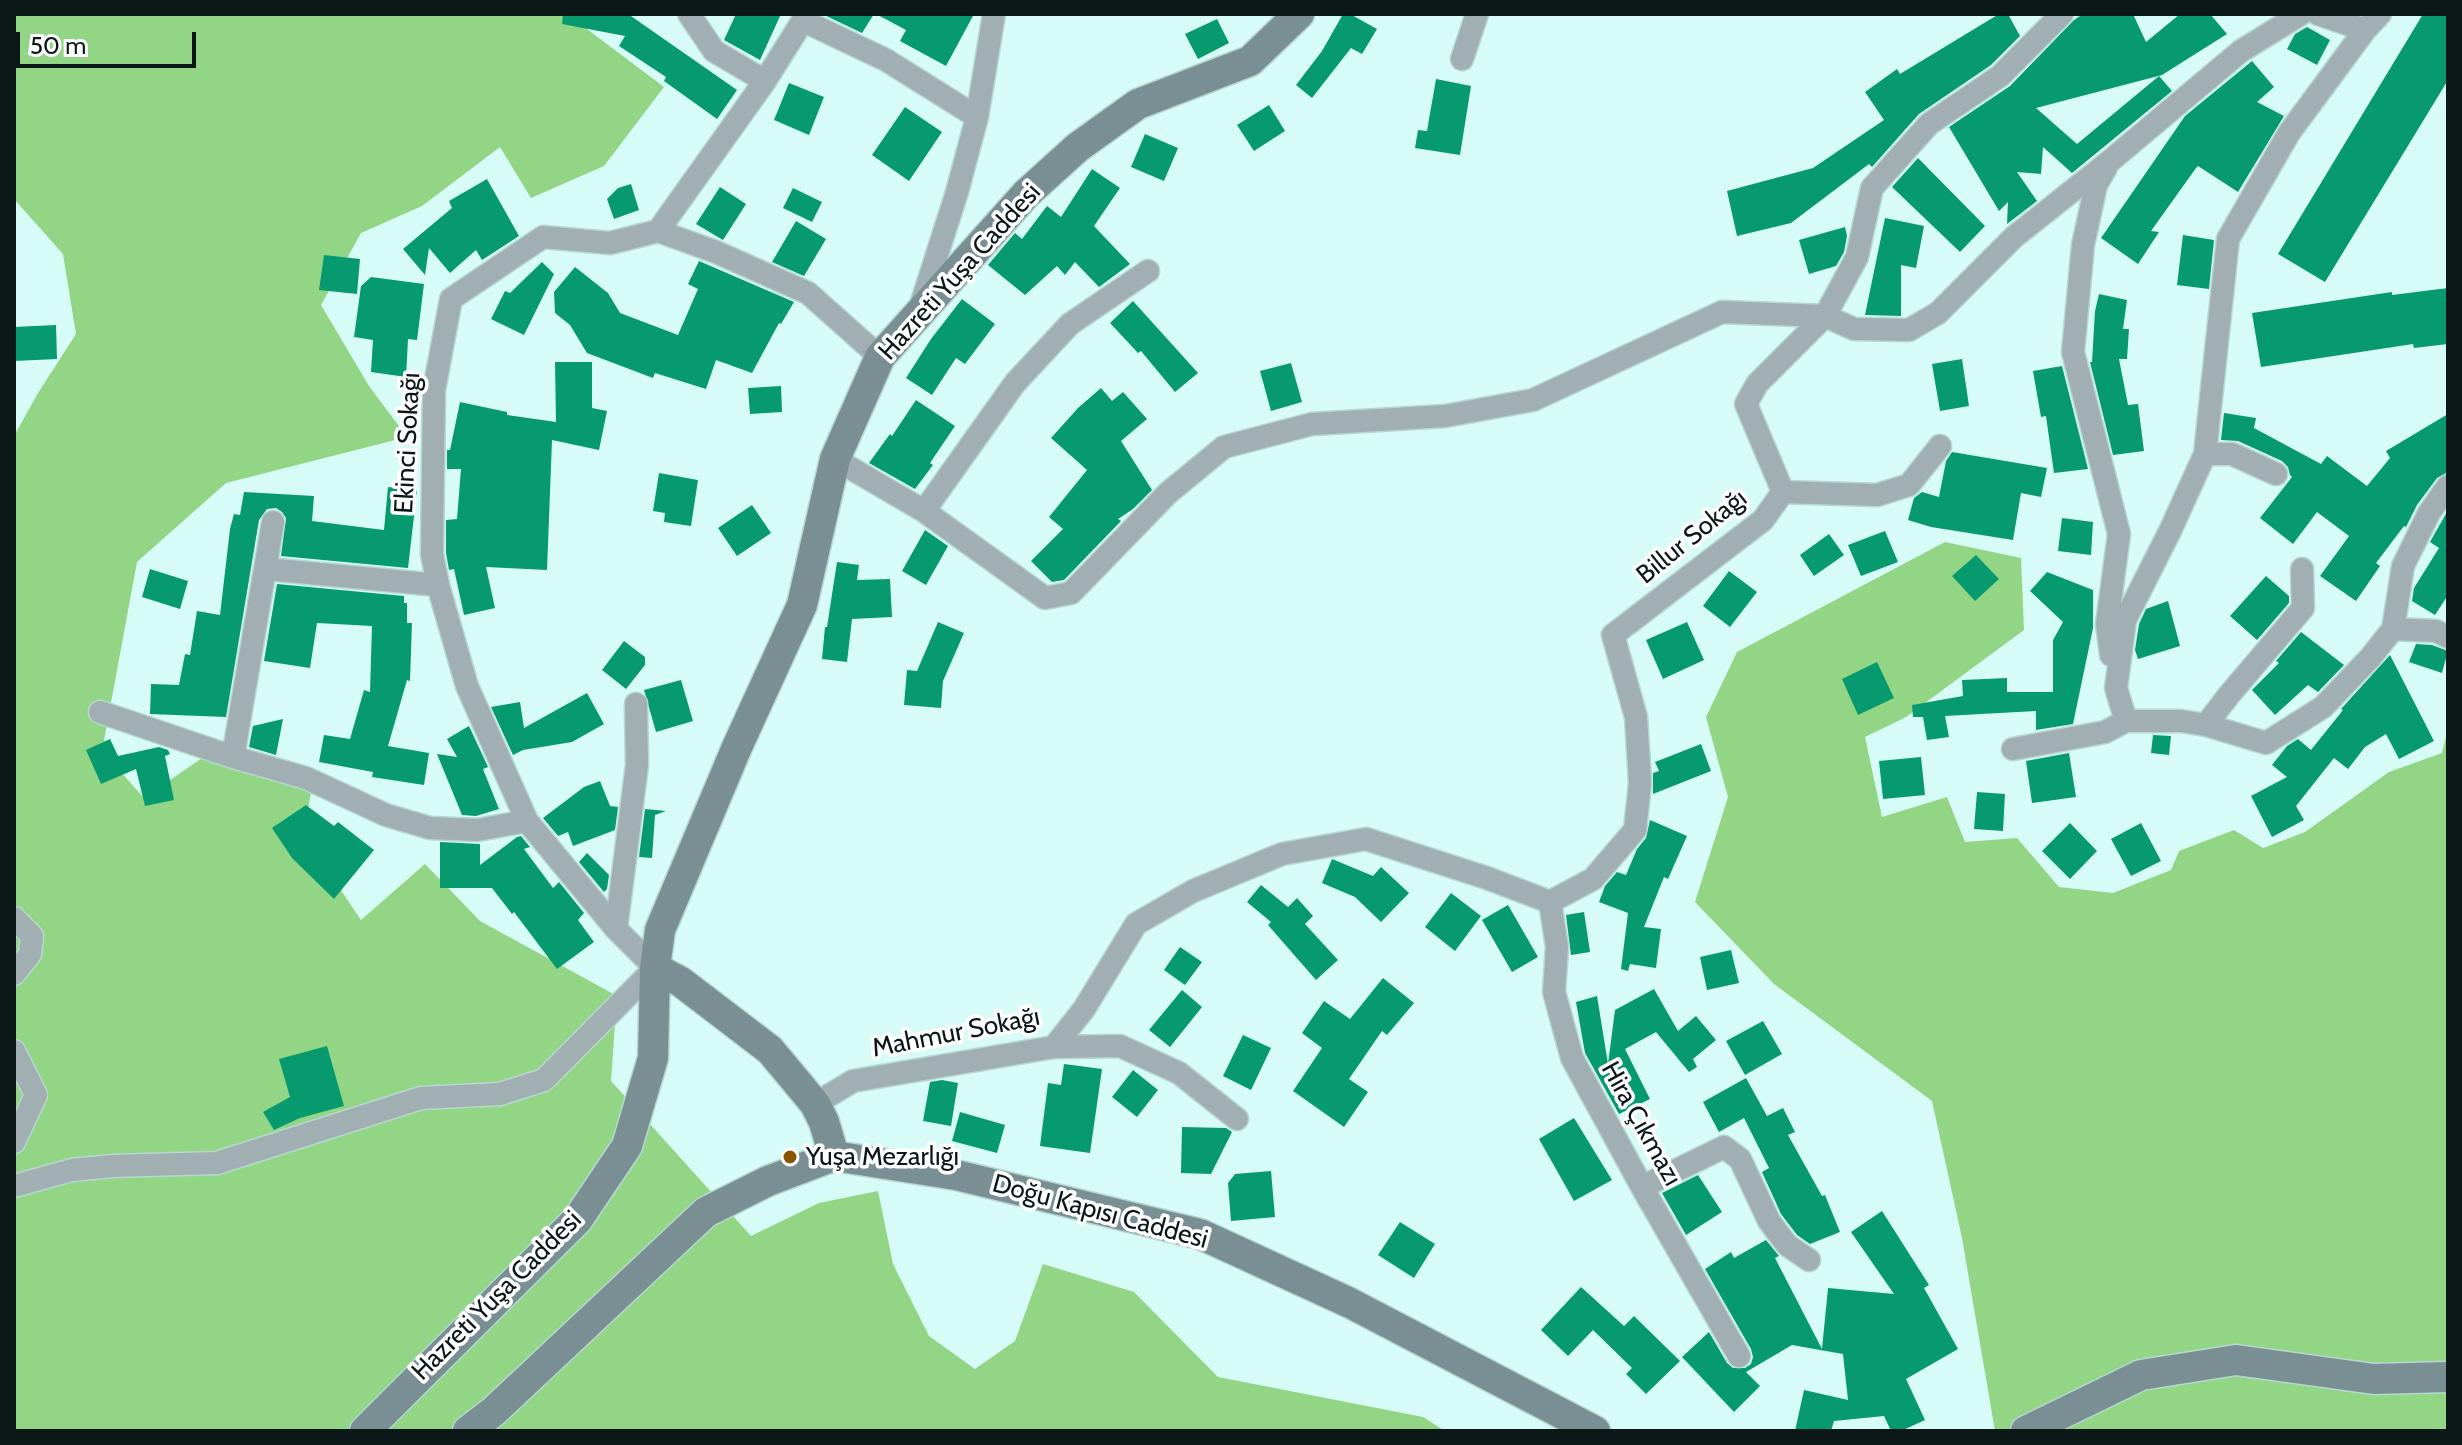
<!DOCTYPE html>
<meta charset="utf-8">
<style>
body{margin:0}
#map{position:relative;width:2462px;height:1445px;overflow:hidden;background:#d7fbf6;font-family:Cabin,sans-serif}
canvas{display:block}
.frame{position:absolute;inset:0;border:16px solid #0b1817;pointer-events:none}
.scale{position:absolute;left:16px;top:32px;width:180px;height:36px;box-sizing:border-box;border:4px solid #0b1817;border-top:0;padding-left:10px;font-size:24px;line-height:28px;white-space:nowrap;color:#0b1817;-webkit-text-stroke:6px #fff;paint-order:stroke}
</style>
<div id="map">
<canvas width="2462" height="1445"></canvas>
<div class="frame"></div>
<div class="scale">50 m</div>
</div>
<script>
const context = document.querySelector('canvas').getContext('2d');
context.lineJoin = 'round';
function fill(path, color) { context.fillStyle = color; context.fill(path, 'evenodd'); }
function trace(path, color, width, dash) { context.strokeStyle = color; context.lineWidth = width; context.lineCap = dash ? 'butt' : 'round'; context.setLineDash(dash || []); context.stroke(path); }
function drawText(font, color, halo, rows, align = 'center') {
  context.font = font + ' Cabin,sans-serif'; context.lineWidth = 7; context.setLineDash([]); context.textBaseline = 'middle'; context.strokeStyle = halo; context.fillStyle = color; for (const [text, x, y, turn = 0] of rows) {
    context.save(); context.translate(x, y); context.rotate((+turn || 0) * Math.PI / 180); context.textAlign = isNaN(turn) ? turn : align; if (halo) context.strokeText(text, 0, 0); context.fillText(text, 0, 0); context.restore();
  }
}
const forest = new Path2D(`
 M14,14H574L575,20L664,87L604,166L531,198L500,147L422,206L361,233L321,305L369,386L407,437L226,483L137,562L102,751L144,798L205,756L313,783L303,834L361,920L425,864L480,921L617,996L611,1081L751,1236L819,1203L878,1191L893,1264L929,1336L975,1369L1015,1341L1043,1264L1134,1292L1218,1377L1423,1417L1445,1431H14V436L38,393L76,334L63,254L14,199Z
 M1945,542L2021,558L2024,630L1906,717L1865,737L1882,817L1947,797L1965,842L2017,838L2059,887L2113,893L2171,870L2179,851L2234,830L2263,848L2305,832L2389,772L2442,753L2448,729V1431H1995L1962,1238L1932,1101L1774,984L1695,902L1728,797L1706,717L1737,652Z`);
const building = new Path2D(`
 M563,14H628L737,90L717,119L664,81L666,77L619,46L625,36L562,24Z
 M736,14H781L760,60L724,40Z
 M822,14H874L862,33Z
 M876,14H974L946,66L900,41L906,30Z
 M1343,14H1350L1377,29L1362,54L1351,48L1312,98L1296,85L1322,51Z
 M1999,14H2008L2020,36L1991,65L1919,114L1872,167L1869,164L1791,223L1737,236L1727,191L1813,168L1884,120L1865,92L1897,69L1900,74Z
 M2083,14H2133L2146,42L2180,14H2210L2227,34L2162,75L2036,108L2077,144L2159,76L2172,91L2072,173L2043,147L2041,174L2017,172L2037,201L2007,224L2008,202L1999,211L1949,127L2010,86L2074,20Z
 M2423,14H2448V80L2325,282L2278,254Z
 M1217,19L1229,43L1198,59L1185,34Z
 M2307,27L2330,40L2317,65L2287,49L2295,34Z
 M2252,61L2274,87L2257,102L2284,116L2238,192L2198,166L2196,168L2151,231L2159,232L2138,264L2101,238L2185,116Z
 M1436,79L1471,86L1460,155L1415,148L1418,130L1427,131Z
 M789,83L824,97L809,135L774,120Z
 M1269,105L1285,131L1254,151L1237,125Z
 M905,107L942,132L909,181L872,155Z
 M1145,134L1178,148L1164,181L1131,167Z
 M1918,158L1985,226L1960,252L1892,187Z
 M1092,169L1120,188L1094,226L1130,264L1099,287L1075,262L1065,275L1057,266L1025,295L988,265L1015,233L1022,239L1047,206L1061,217Z
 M487,179L519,236L482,260L476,250L450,273L429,248L425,275L403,249L452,208L449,201Z
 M631,184L639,210L614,219L607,199L618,188Z
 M720,187L746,204L723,240L696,224Z
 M793,188L822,202L812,222L783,208Z
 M1885,218L1924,226L1916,268L1901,265V316L1865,315Z
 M796,221L826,239L804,276L772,262Z
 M1845,227L1847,236L1844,252L1836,266L1809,274L1799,240Z
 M2183,235L2214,240L2209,289L2177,285Z
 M324,255L360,259L357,294L319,290Z
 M699,261L794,302L781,324L779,323L752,373L716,360L706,389L655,373L653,378L587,353L570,325L555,313L554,292L575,267L608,293L620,313L678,335L698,289L688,284Z
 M542,262L554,274L524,335L491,319L505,291L510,293Z
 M371,277L424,284L417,340L408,339L406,377L371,372L373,340L354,337L361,286Z
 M2448,288V344L2414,348L2413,344L2261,367L2252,313L2392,292V295Z
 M2099,294L2127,300L2123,329H2129L2127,359H2119L2128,405L2138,404L2144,451L2113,455L2090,362H2092L2095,311Z
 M962,299L995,324L965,364L956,358L932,395L906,378L931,339Z
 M1133,301L1198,373L1175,392L1141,351L1138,353L1110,323Z
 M56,325L57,359L14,361V327Z
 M1962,359L1969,406L1940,411L1932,364Z
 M555,362H592V408L607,411L599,450L552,440L547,570L486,567L495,608L464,615L454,569L449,570L446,553V520L457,519L461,469H447V450H450L460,402L507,412V415L556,422Z
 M1291,363L1302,402L1271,411L1260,371Z
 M2062,366L2088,469L2054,473L2046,416L2041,417L2033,371Z
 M781,386L782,412L750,414L748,388Z
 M1101,388L1112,401L1123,392L1147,419L1121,441L1152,490L1133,509L1118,519L1121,521L1064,580L1052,582L1031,561L1063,529L1049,517L1087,470L1051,438L1078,408Z
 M916,400L955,426L930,463L933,465L915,489L869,463L890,434L892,436Z
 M2224,413L2256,418L2254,428L2321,464L2327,456L2367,486L2390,458L2386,451L2448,414V472L2437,478L2417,505L2406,527L2404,526L2376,563L2380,566L2356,601L2320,576L2349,536L2317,512L2293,544L2260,518L2292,477L2290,475L2288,467L2282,461L2238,441L2221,440Z
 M1952,452L2047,468L2041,497L2021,493L2013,540L1931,527L1908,520L1914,498L1922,492L1939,497L1946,461Z
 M659,473L698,480L691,526L664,522L665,513L653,511Z
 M388,487L417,490L408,568L281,556L286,518L282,512L276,508L267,509L259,520L226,717L150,714L151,684L179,685L185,654L190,655L197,611L220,615L230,529L234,514L240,515L244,492L314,496L312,521L384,530Z
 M752,505L771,533L737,556L718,528Z
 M2448,510V595L2435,615L2412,601L2414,588L2439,548L2430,542Z
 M2062,518L2093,522L2091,555L2058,551Z
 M925,530L948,546L926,585L902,571Z
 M1885,531L1898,562L1861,576L1848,545Z
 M1829,534L1844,555L1814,576L1800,555Z
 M1976,555L1999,579L1975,601L1952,576Z
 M837,562L859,565L857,580L890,579L892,617L852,619L847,662L822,659L825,627H827Z
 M150,569L188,581L180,609L142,597Z
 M1729,571L1757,592L1730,627L1703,606Z
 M2047,572L2093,590V628L2073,724L2036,730V711L1945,716L1949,737L1927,740L1923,717H1913L1912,705L1963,696L1962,680L2007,678V692H2053V640L2063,622L2030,591Z
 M2266,576L2289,596V603L2257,640L2230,616Z
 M277,584L404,596V603H407V623H412L410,681L407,680L388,746L429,753L424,785L372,777L373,772L319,762L324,735L350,739L364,690L370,692L372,626L317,623L310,668L264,661Z
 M2168,601L2180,646L2138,659L2135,650L2139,624L2146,609Z
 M938,622L964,633L943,681L941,708L904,705L907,670L917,671Z
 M1687,622L1704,660L1663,679L1646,640Z
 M2301,632L2344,665L2318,692L2308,685L2275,715L2252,690L2279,663L2276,661Z
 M624,641L645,657V665L626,689L602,670Z
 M2416,644L2432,645L2448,651L2442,673L2409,662Z
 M2390,655L2434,741L2399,759L2386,734L2365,747L2348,769L2334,758L2296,806L2304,820L2272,837L2251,796L2287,777L2272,765L2287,746L2298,739L2311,750L2343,710L2341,709Z
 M1877,662L1894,698L1858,715L1842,679Z
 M681,680L693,721L656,732L644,690Z
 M587,693L604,724L572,742L523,750L513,755L491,707L520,702L524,728Z
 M283,719L276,755L249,747L253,726Z
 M469,726L488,767L483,769L499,809L476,816L462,815L437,754L457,757L447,739Z
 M2153,735L2171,736L2169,755L2151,753Z
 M110,739L118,756L159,747L168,750L170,754L165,756L174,800L145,806L136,769L101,784L86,750Z
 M1701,744L1711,771L1653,794V773L1659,771L1655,762Z
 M2069,753L2076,797L2032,803L2026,761Z
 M1921,757L1925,795L1883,799L1879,761Z
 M600,781L610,806L618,807L615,830L573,846L568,832L558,836L543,818L584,787Z
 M1977,792L2005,794L2003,831L1974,829Z
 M306,805L334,826L338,822L374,850L334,899L292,858L272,828Z
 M645,809L666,811L655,815L652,858L639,857Z
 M1650,820L1687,836L1668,879L1664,877L1644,927L1661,929L1656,968L1630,964L1628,971L1621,969L1628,913L1599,902L1605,886L1617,872L1626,875L1637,849L1646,838Z
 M2070,823L2097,851L2070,879L2042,851Z
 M2141,823L2161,861L2131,876L2111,839Z
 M521,836L530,847L524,849L553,888L559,882L584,913L578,920L594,942L557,969L514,912L512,914L492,888H440V842L480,844V865L517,837Z
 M587,853L609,875L607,889L604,892L579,862Z
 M1332,859L1373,876L1381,867L1409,893L1381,922L1355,897L1322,883Z
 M1261,885L1288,907L1297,898L1313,916L1305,924L1338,960L1316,980L1268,925L1271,922L1247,902Z
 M1451,893L1481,916L1455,951L1425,927Z
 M1508,905L1538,957L1512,972L1482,920Z
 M1584,912L1590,952L1571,955L1566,915Z
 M1180,947L1202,962L1185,985L1164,970Z
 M1731,950L1739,983L1707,990L1700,957Z
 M1383,978L1414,1003L1387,1035L1382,1031L1349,1079L1368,1092L1344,1127L1293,1091L1322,1048L1302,1033L1324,1001L1350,1019Z
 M1654,989L1678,1031L1696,1016L1716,1040L1693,1059L1697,1067L1689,1072L1656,1032L1625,1049L1650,1099L1619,1114L1585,1053L1576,1002L1597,996L1608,1064L1615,1010Z
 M1182,990L1202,1007L1170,1047L1149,1030Z
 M1763,1021L1782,1054L1745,1075L1726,1041Z
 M1243,1035L1271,1048L1251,1090L1223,1076Z
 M327,1046L344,1106L300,1118L274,1130L263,1112L290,1097L279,1059Z
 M1064,1064L1102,1069L1090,1153L1040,1146L1048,1083L1061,1085Z
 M1133,1070L1158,1090L1137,1117L1112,1097Z
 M1746,1078L1767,1116L1783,1108L1795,1132L1788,1135L1822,1196L1825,1195L1840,1232L1810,1244L1797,1235L1781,1214L1762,1172L1769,1168L1744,1118L1719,1132L1703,1102Z
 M942,1080L958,1083L951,1126L923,1121L930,1082Z
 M960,1112L1005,1125L997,1153L952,1141Z
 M1574,1118L1612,1180L1574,1201L1539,1139Z
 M1182,1127L1226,1128L1232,1132L1211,1174L1181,1173Z
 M1271,1171L1275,1217L1231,1221L1228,1183L1235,1174Z
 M1698,1175L1722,1212L1686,1235L1662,1193Z
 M1882,1211L1929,1285L1924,1288L1958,1349L1906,1379L1925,1420L1901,1431H1891L1884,1416L1834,1421L1831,1431H1795L1804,1390L1848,1400L1843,1354L1792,1345L1746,1372L1760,1386L1734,1412L1682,1357L1709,1332L1727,1363L1733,1368H1745L1751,1364L1753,1357L1751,1349L1705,1269L1731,1252L1734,1258L1766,1240L1779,1256L1775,1258L1822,1349L1828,1288L1894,1294L1851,1232Z
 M1400,1222L1435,1244L1414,1278L1378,1255Z
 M1581,1287L1624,1326L1634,1316L1680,1361L1646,1394L1626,1374L1632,1368L1593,1330L1568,1356L1541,1330Z`);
const street = new Path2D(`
 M689,14L714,51L765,81
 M2318,14L2365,30
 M2380,14L2365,30L2289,133L2228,239L2205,454L2170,531L2125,620L2116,688L2126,721H2181L2206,725L2266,743L2323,707L2370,658L2393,629L2403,566L2429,513L2448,486
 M804,21L886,60L977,117
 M1462,59L1477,14
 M2106,168L2096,185L2083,245L2073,352L2119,534L2107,624L2111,655
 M658,231L716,252L808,293L880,357
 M920,308L957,192L977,117L994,14
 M2205,454H2232L2276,474
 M835,459L924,511L1045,598L1071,593L1168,493L1224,447L1312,424L1445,416L1533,400L1722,312L1825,316L1854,329L1909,330L1938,313L2014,237L2110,161L2241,51L2301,14
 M1783,492L1877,495L1909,485L1940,446
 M924,511L1015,383L1070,324L1148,271
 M266,569L438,585
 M2393,629L2436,631L2448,637
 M100,712L233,757L306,778L386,815L430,828L477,830L527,821
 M2206,725L2229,695L2303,608L2302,569
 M2013,749L2105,732L2126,721
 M233,757L273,522
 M1550,902L1593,879L1635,830L1640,783L1636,717L1613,635L1763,520L1783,492L1746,404L1757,384L1825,316L1857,257L1872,188L1929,124L2000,76L2062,14
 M1550,902L1557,947L1554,992L1572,1058L1642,1187L1739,1356
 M14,918L32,936L30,954L14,974
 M616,929L637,765L636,704
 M1054,1047L1084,1009L1136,924L1193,891L1282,854L1366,839L1487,878L1550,902
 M14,1051L36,1095L14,1142
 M815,1104L853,1081L1054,1047L1120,1046L1179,1073L1237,1119
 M14,1186L72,1170L112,1166L217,1163L421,1098L500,1094L544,1080L655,968L616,929L527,821L467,686L438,585L432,554L434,390L451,299L543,237L610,243L658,231L765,81L807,14
 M1642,1187L1724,1147L1740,1159L1769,1221L1787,1245L1809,1260`);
const secondary = new Path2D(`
 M655,968L681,982L770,1050L815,1104L824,1122L834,1156
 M365,1431L578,1219L627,1146L653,1058L655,968L660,930L737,747L802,605L835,459L880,357L1026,194L1078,147L1138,104L1250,61L1299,14
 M468,1431L494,1411L706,1212L768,1181L834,1156L956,1175L1200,1234L1350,1303L1595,1431
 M2026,1431L2141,1375L2236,1360L2374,1379L2448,1377`);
const markers = [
 [790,1157,8,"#895500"]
];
const streetNames = [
 ["Hazreti Yuşa Caddesi",960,272,-48],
 ["Ekinci Sokağı",408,443,-87],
 ["Billur Sokağı",1692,537,-39],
 ["Mahmur Sokağı",956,1033,-11],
 ["Hira Çıkmazı",1641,1124,61],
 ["Doğu Kapısı Caddesi",1100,1212,15],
 ["Hazreti Yuşa Caddesi",497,1296,-45]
];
const poiNames = [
 ["Yuşa Mezarlığı",806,1157]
];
fill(forest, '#92d585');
fill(building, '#079a6e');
trace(street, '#b6d7d2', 25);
trace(secondary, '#b6d7d2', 33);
trace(street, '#a1afb2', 22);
trace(secondary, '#798f93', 30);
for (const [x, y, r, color] of markers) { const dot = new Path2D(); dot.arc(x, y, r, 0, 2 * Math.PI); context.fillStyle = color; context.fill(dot); trace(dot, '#fff', 3); }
drawText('26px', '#0b1817', '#fff', streetNames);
drawText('26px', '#0b1817', '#fff', poiNames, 'left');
</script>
